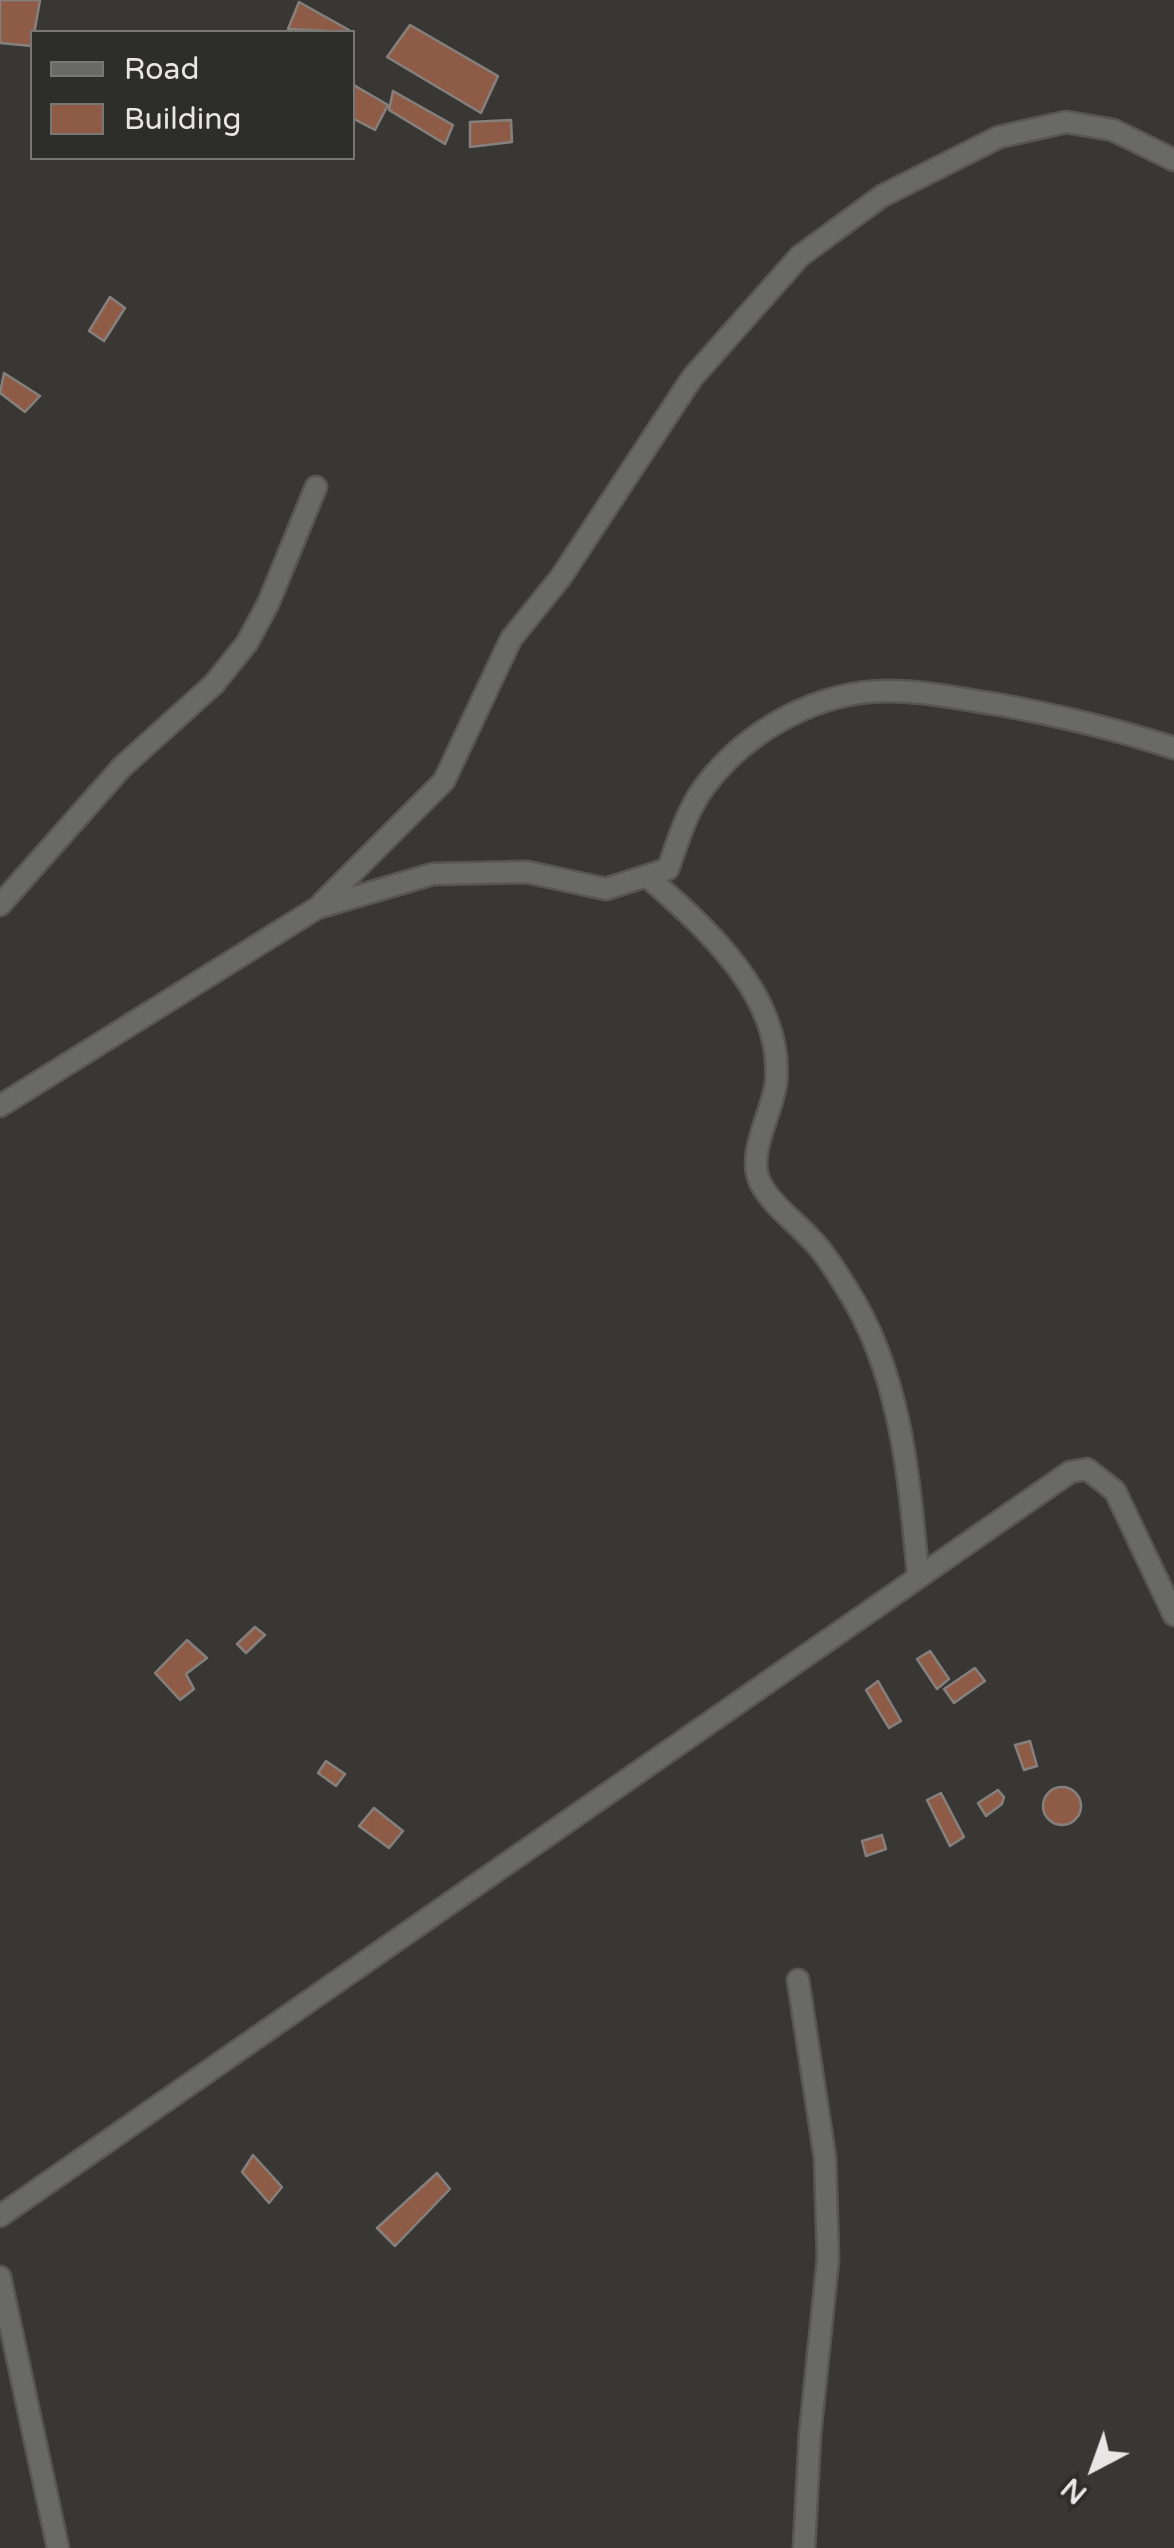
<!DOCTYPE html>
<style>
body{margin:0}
#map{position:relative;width:1174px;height:2548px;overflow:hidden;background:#383733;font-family:"Varela Round",sans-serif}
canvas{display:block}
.legend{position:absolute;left:30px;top:30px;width:325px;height:130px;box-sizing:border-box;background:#2d2d29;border:2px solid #787774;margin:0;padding:12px 18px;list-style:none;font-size:30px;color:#e8e7e5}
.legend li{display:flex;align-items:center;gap:20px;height:50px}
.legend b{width:50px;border:2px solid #787774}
.north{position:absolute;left:1044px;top:2418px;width:100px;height:100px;-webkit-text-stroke:8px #2d2d29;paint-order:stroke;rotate:221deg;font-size:28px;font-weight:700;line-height:40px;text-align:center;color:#e8e7e5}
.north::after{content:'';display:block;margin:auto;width:35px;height:45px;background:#e8e7e5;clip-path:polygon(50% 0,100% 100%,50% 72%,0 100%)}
</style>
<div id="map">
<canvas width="1174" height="2548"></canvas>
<ul class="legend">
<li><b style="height:12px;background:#696965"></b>Road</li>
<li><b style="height:28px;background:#8e5c46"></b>Building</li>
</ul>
<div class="north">N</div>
</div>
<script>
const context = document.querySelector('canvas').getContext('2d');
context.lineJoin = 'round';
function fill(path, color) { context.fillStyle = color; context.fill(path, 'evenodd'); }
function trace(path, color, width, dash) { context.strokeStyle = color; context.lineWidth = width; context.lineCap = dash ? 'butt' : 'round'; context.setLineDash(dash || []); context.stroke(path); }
const building = new Path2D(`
 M0,0H40L32,46L0,43Z
 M299,2L349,30L347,32L288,29Z
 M410,25L498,76L481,113L387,57Z
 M352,84L388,105L375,130L352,118Z
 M393,91L453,125L445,144L389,110Z
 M511,120L512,142L470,147V122Z
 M110,297L125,308L104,341L89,331Z
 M4,373L40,396L25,412L0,393Z
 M255,1627L265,1635L246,1653L237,1644Z
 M187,1640L207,1658L186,1674L194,1689L180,1700L155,1673Z
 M930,1651L949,1679L937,1689L917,1659Z
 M975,1668L985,1681L954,1703L944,1689Z
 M878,1681L901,1721L889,1728L866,1690Z
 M1030,1741L1037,1766L1024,1770L1015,1745Z
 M326,1761L345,1774L336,1786L318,1773Z
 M1043 1806a19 19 0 1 1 38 0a19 19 0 1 1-38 0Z
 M998,1790L1004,1797L1002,1804L986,1816L978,1803Z
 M941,1793L964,1837L950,1846L927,1800Z
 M374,1808L403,1831L389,1848L359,1826Z
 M882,1835L886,1849L866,1856L862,1841Z
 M253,2155L282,2187L269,2203L242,2172Z
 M437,2173L450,2189L395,2246L377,2228Z`);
const minor = new Path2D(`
 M648,877C705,927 784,996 776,1082C773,1111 749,1149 758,1177C766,1201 796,1222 812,1240C826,1254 837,1273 847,1289C901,1373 909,1478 918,1574
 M322,903L444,781L511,639L561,577L692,378L800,256L882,196L999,137L1066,122L1113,130L1174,160
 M0,905L122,767L214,684L247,643L268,604L316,487
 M0,1106L317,908L433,874L527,872L606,889L668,869C678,841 687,810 705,786C747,730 819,690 890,691C925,691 961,699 996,704C1056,715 1116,729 1174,748
 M798,1980L825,2158L828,2259L810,2434L804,2548
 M0,2216L1070,1472L1087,1469L1115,1491L1174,1615
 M0,2277L58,2548`);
fill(building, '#8e5c46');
trace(building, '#85807e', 2.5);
trace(minor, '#575654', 25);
trace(minor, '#696965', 20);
</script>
